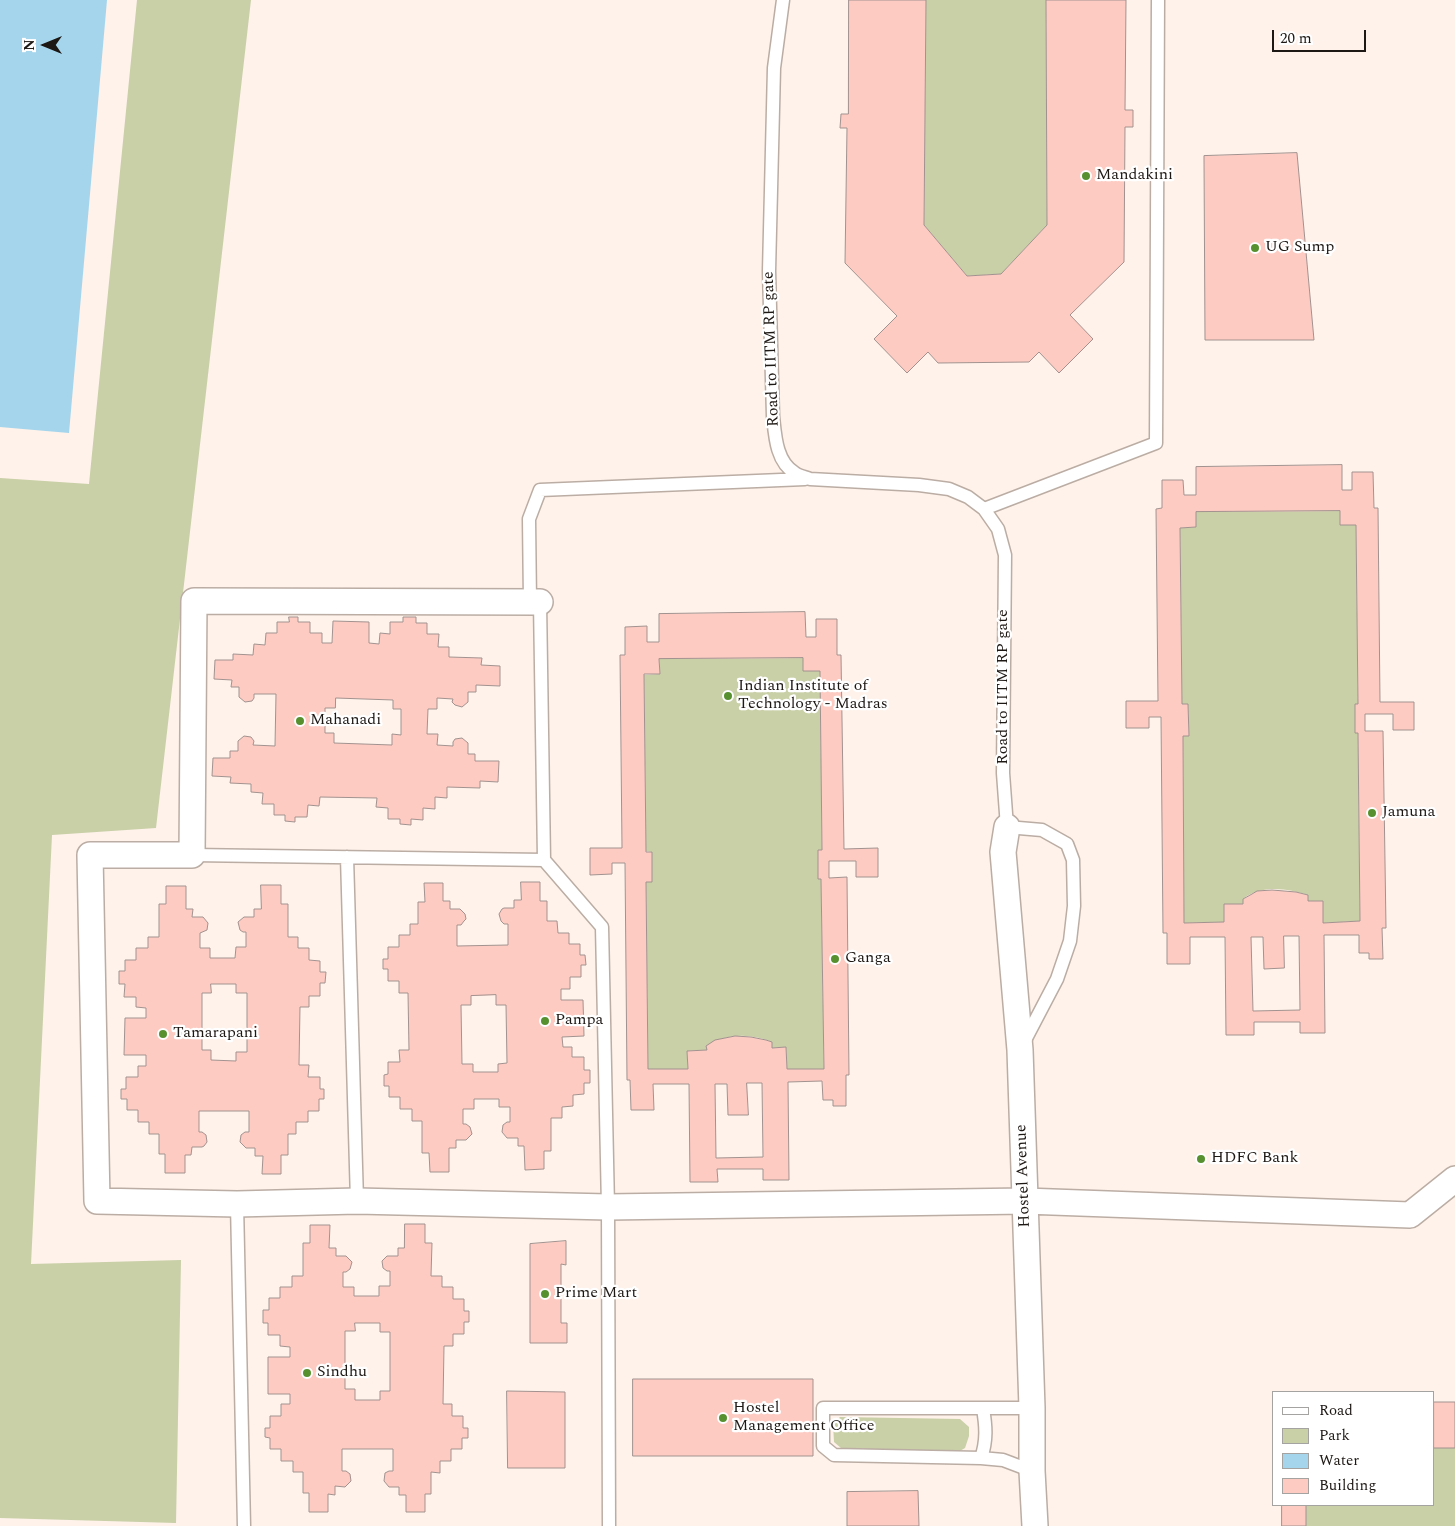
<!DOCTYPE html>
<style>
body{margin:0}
#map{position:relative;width:1455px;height:1526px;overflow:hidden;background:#fef2ea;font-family:Spectral,serif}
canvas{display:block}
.legend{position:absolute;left:1272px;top:1391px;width:162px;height:115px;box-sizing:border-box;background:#fff;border:1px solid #a5a3a1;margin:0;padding:6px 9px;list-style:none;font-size:15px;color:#1d1814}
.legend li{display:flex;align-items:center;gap:10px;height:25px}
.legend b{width:25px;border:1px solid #a5a3a1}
.north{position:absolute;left:20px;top:20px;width:50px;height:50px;-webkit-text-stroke:4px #fff;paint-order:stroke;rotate:270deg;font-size:14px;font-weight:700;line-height:20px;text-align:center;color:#1d1814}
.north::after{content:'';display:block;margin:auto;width:18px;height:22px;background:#1d1814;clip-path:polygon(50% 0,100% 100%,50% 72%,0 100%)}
.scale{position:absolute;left:1272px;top:30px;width:94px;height:22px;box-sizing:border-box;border:2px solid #1d1814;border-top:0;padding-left:6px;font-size:15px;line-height:18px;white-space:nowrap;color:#1d1814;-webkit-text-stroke:4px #fff;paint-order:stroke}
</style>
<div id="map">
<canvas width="1455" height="1526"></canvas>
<ul class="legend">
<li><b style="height:6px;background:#fff"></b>Road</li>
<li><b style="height:14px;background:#c9cfa7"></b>Park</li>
<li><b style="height:14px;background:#a4d5ec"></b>Water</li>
<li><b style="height:14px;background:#fecbc2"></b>Building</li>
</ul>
<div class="north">N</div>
<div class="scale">20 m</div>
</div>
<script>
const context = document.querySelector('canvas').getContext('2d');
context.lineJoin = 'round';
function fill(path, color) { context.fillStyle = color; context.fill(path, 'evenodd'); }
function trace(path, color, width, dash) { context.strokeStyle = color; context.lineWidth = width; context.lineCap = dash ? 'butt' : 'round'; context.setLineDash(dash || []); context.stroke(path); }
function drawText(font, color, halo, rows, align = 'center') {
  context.font = font + ' Spectral,serif'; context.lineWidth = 4.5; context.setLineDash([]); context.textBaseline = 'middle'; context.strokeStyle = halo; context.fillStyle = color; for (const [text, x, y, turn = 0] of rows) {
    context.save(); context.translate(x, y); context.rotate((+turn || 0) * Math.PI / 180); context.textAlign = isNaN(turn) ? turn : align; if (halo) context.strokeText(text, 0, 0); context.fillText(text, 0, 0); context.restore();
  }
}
const green = new Path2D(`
 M137,0H251L156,828L52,835L31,1264L181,1260L176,1523L0,1518V478L89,484Z
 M926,0H1046L1047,225L1001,274L967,276L924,225Z
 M1340,511V525H1356L1358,704H1355V732L1358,733L1360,921L1323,923V901H1308V895C1288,889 1262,884 1243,899V904H1224V922L1184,923L1183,736L1189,735L1188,705L1182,704L1180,528L1196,527V512Z
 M803,658V671H820L822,850L818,851V879H821L824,1069H787L786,1047L772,1048V1042C751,1033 726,1033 707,1046V1050L687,1051L688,1069H648L646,882H652V852L646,851L644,675L660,674L659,659Z
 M840,1417L960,1419L969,1427V1436L965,1448L958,1452L841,1448L834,1442L833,1424Z
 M1434,1448H1455V1526H1306V1505H1434Z`);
const water = new Path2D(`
 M0,0H107L69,433L0,427Z`);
const building = new Path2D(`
 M849,0H926L924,225L967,276L1001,274L1047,225L1046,0H1126L1125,110H1133V127H1125L1124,262L1070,315L1093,339L1059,373L1039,352L1029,362L938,363L928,352L907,373L874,339L897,316L845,263L847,128H840L841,114H848Z
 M1297,153L1314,340H1205L1204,156Z
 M1342,465V490H1352V472H1373L1374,508H1378L1380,702H1414V730H1393V714H1365V731H1383L1386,928H1382L1383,959H1369V953H1359V935H1324L1325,1033H1300V1022H1254V1035H1226L1225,937H1190V964H1167V933H1163L1161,717H1149V728H1126V701H1158L1156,509L1162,508V480H1183L1184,495H1196V467ZM1340,511V525H1356L1358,704H1355V733H1358L1360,921L1323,923V901H1308V895L1296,892L1272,890L1257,891L1252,894L1243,899V904H1224V922L1184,923L1183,736H1189L1188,704H1182L1180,528L1196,527V512ZM1284,936H1299L1300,1010L1253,1011L1251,937H1263L1264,969L1284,968Z
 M805,612L806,637H816V619H837V655H841L844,849L878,848V877H856V861H829V878L847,877L849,1075H846V1106H833V1100H823L822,1081L788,1082L789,1180H763V1169H717L718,1182H690L689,1084H653L654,1110H631L630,1080H627L625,863H612V874L590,875V848H622L620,655H625V627L647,626V642H659V614ZM803,658V671H820L822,850H818V879H821L824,1069H787L786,1047L772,1048V1042L766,1040L751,1037L735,1036L715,1040L706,1046L707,1050L687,1051L688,1069H648L646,882H652V852H646L644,674H660L659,659ZM747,1083H762L763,1157L716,1158L715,1084H727L728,1115H748Z
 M289,617H298V622H310V633H322V643H332L333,621L369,622V643L379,644L380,633L390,634V622H403V617H416V623H427V634H439L438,647H449V657L482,658L481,665L500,666V686L476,685V692H468V702L462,707L455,705L452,702L453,699L437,698V709H428L427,734H438L437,745L453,746V742L455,739L462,738L468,743V754H475V761H499L498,782L480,781V788L447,787V798L435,797V809L423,808V820L411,819V825L400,824V819H388V808L376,807L377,798L320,797L319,806L308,805L307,817H295V822L285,821V815H274V804H262L263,793L251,792V784L230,783L231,777L212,776L213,758H230V751H238V741L244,736L251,737L254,741L253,745L275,746L276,694H254V698L252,701L245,702L239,697V687H231L232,680L214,679L215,660H233V654L253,655L254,644L265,645L266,633H277V622H289ZM336,698L393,700V709H401V735L392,734V745L334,743V733H325V708H335Z
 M521,882H540V901H547V921H557L558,933H569V944H580V955H585L586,965H581V977H570V989H561V1000H583L584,1036L562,1037L563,1047H572V1057H584V1070H590V1083H584V1094L573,1095V1106L562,1107V1118H551V1151H544V1169L525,1170L524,1146H518V1138H507L502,1132L503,1125L507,1122H510V1107H499V1099H474V1109H463V1124H466L470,1127L472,1134L466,1140H456V1148H449V1172H430L429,1153H422V1121H412V1109H400V1097H389V1086H384V1075L388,1074V1062H400L399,1050H409L408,993H399V981H388V969H383V959H388V947H399V935H410V924H418V902H425L424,883H443V901H450V909H460L465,914L466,919L464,921L461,925H457V946L508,945V924H504L501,921L499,914L502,909L504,908H514V900H521ZM496,995V1005H506L507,1063L498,1064V1072H473V1064H462L461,1005H471V996Z
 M261,885H281V904H288V937H298V948H309V960L320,961V972H326L325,983H320V996H309V1007H300L299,1065H309L308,1077H320V1089H324V1099H319V1111H308V1122H296V1134H288V1155H281V1174H262L263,1156H255V1148H246L240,1142L241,1135L245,1132H249V1111H199V1132H202L206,1135L207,1142L204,1146L202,1147H192L191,1155H185V1173H165V1154H159V1134H149V1122H138V1110H127V1099H121V1089H126V1077H138V1066H146V1055H124L125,1018H146V1008L136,1007V997H124L125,984H119V971H125V960H136V948H148V937H159V904H166V886H186V909H193L192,917H203L208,923L207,930L200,933V948H210V958H235L236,947H246V932H243L240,930L238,922L244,917H254V909H261ZM211,984H236V993H247V1052H236V1061L211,1060V1050H202V993H211Z
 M405,1224H425V1243H432L431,1276H442V1287H453V1299H464V1311H469V1322H464V1334H453V1346H444L443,1404H452V1416H463V1428H468V1438H462V1449H451V1461H440V1473L431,1472V1494H425V1512H406V1495H399V1487H389L384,1481L385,1473L389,1471H393V1449H342V1471H346L350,1474L351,1481L345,1487L335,1486V1495L328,1494V1512H309V1493H303V1472H293V1461H281V1449H270V1438L265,1437V1428H270V1416H281V1404H290V1394H268V1357H290V1347L280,1346V1335H268V1323H263V1310H269V1298H280V1287H292V1276H303V1243H310V1225H330L329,1248H336V1256H346L352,1262L350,1269L346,1272H343V1287H354V1296H379V1286H390V1271H387L383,1268L382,1261L387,1256H398V1248H404ZM355,1323H380V1332H390V1391H380V1400H355V1389H345V1331H355Z
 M566,1241V1265L561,1264V1323H567V1343H530V1244Z
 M633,1379H813V1456H633Z
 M507,1391L565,1392V1468H508Z
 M1434,1402H1455V1448H1434Z
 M918,1491L919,1526H847V1492Z
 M1282,1505H1306V1526H1282Z`);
const service = new Path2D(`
 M783,0L774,68L769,271L773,416C775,435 776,462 795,473C799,476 805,477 810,479L919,485L949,489L968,497L984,509L998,529L1005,555L1003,773L1007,827L1042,830L1067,844L1073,860L1074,906L1070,941L1057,979L1023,1044
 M984,509L1156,443L1158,0
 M530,602L529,519L540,490L805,479
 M540,602L544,860L602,927L608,1207L609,1526
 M192,855L544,860
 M347,857L357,1201
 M237,1204L244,1526
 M1032,1408H823V1446L834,1455L981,1458L1003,1460L1032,1471
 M981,1458C987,1441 986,1426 983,1409`);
const minor = new Path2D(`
 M540,602L194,601L192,855H90L97,1201L237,1204L357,1201L608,1207L1025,1201L1410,1215L1455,1179
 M1007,827L1003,852L1020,1050L1032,1408V1471L1035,1526`);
const markers = [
 [1086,176,5,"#57912f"],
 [1255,248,5,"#57912f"],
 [728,696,5,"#57912f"],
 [300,721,5,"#57912f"],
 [1372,813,5,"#57912f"],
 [835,959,5,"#57912f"],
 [545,1021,5,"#57912f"],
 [163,1034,5,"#57912f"],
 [1201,1159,5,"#57912f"],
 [545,1294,5,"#57912f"],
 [307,1373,5,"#57912f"],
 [723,1418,5,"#57912f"]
];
const poiNames = [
 ["Mandakini",1096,176],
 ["UG Sump",1265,248],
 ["Indian Institute of",738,687],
 ["Technology - Madras",738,705],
 ["Mahanadi",310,721],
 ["Jamuna",1382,813],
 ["Ganga",845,959],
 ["Pampa",555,1021],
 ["Tamarapani",173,1034],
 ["HDFC Bank",1211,1159],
 ["Prime Mart",555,1294],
 ["Sindhu",317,1373],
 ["Hostel",733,1409],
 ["Management Office",733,1427]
];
const streetNames = [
 ["Road to IITM RP gate",772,349,-92],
 ["Road to IITM RP gate",1004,687,-90],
 ["Hostel Avenue",1024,1176,-92]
];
fill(green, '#c9cfa7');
fill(water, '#a4d5ec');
fill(building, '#fecbc2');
trace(building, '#a2928f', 1);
trace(service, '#bbada4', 15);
trace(minor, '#bbada4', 28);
trace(service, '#fff', 12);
trace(minor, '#fff', 25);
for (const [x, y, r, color] of markers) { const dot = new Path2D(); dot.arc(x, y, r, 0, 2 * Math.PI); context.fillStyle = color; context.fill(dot); trace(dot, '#fff', 2); }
drawText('16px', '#1d1814', '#fff', poiNames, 'left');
drawText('16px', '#1d1814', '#fff', streetNames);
</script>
